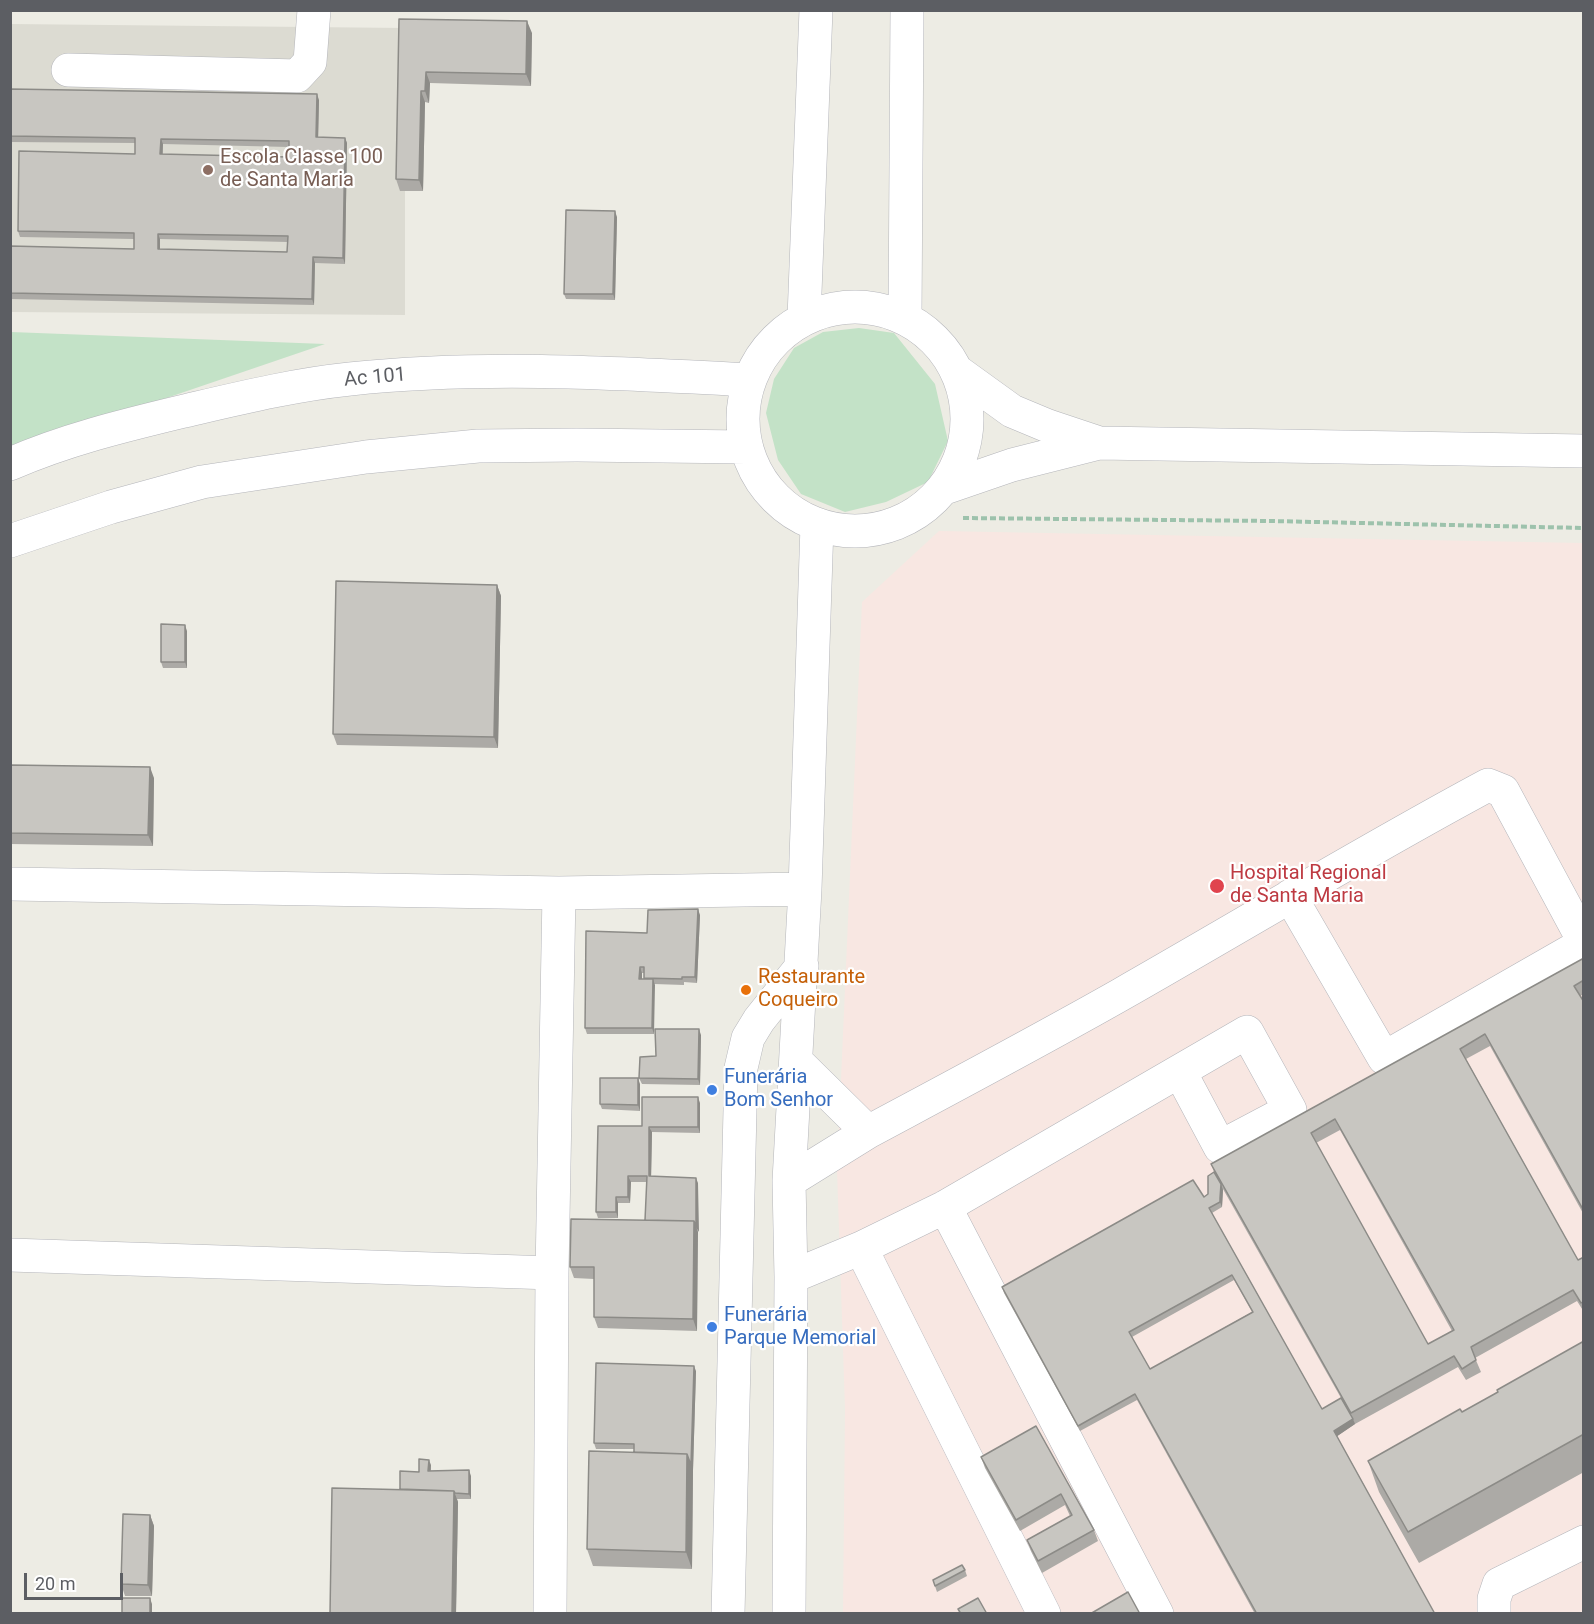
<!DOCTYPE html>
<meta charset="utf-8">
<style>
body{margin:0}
#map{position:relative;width:1594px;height:1624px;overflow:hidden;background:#edece4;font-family:Roboto,sans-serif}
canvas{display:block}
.frame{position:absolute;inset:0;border:12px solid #5c5e63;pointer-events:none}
.scale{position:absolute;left:24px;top:1573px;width:99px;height:27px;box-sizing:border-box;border:3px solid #5c5e63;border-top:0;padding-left:8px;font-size:18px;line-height:21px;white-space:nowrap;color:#5c5e63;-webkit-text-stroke:4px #fff;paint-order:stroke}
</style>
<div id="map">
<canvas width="1594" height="1624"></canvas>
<div class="frame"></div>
<div class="scale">20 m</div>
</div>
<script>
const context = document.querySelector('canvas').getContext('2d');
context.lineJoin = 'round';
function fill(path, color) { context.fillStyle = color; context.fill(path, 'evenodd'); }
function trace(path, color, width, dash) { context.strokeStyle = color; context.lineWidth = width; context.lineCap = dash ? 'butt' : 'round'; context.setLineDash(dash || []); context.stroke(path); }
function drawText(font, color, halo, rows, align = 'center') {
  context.font = font + ' Roboto,sans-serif'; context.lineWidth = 4.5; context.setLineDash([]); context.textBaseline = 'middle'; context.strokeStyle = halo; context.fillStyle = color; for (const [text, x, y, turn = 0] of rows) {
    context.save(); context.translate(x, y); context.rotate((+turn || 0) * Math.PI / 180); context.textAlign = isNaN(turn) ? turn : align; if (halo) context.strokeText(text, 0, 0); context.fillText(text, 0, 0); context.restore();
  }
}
const education = new Path2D(`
 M11,24L405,28V315L11,312Z`);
const medical = new Path2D(`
 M939,531L1583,543V1613L843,1614L845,1409L837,1170L862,602Z`);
const green = new Path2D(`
 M859,328L894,333L935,384L948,441L928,482L886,502L845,512L801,494L778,460L766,413L774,379L794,348L823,332Z
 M11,332L325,344L11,451Z`);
const path = new Path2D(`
 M963,518L1271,521L1584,528
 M909,519H932`);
const minor = new Path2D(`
 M68,70L297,76L310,62L314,10
 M743 419a112 112 0 1 1 224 0a112 112 0 1 1-224 0Z
 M905,317L907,10
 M804,318L816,10
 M1099,443L1584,451
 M10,464C65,440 122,426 180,412C236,399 292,385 350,379C482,365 617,373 750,380
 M945,488L1012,465L1099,443L1048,426L1012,411L958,372
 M10,541L111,507L202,482L366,457L478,446L577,445L746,447
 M10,884L559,893
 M868,1132C952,1087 1037,1042 1120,995C1243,925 1363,852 1488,785L1503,791L1581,936L1578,947L1384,1058L1290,896
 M789,1181L868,1132L796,1061
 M945,1207L1157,1614
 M861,1248L1044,1614
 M10,1255L552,1273
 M791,1277L861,1248L945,1207L1247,1032L1290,1110L1220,1147L1180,1072
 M550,1614L552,1273L559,893L805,889
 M728,1614L741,1068L748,1038L759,1020L802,966
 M789,1614L791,1277L789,1181L805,889L817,525
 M1494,1614V1599L1499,1584L1584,1542`);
const wall = new Path2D(`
 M399,19L532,33L531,86L430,83L429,103L425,102L423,191H400L396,179Z
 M10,89L319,100L318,137L345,138L347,143L345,264L315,263L314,305L10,299V246L134,249V239L20,237L18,231L135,154V143L10,142ZM163,144L289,147V157L163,154ZM160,239L288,242L287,252L160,249Z
 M617,217L615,300L566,299L564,294Z
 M497,585L501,596L498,748L337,745L333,734Z
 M187,631V668H163L161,662Z
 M10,765L154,778L153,846L10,844Z
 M700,915L697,983L684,982V985L654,984V1034H587L585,1028L647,933ZM642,973H644V979H642Z
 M1584,958V994L1580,996L1584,1002V1215L1490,1046L1466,1059L1578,1260L1584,1257V1312L1577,1301L1475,1358L1481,1372L1466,1380L1458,1367L1355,1424L1337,1436L1435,1614H1255L1137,1400L1080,1431L1004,1293L1002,1287L1204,1197L1208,1194L1214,1172L1211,1164ZM1340,1130L1452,1331L1428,1344L1316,1143ZM1223,1189L1341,1398L1322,1409L1212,1213L1222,1207ZM1234,1280L1252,1312L1150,1369L1132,1337Z
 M701,1035L700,1085L642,1084L639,1078L656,1056Z
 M640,1084V1111L602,1109L600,1104Z
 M700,1103V1133L652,1132L651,1176L698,1183L697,1331L598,1328L594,1317V1279L574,1278L570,1267L645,1220L647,1182H631L630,1203H618V1218H598L596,1212L642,1126Z
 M1584,1341V1472L1419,1563L1379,1492L1368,1461L1462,1412L1498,1392Z
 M696,1371L693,1470L692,1569L593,1566L587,1549L634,1452V1449H596L594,1443Z
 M1036,1426L1094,1530L1098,1541L1042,1573L1031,1551L1027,1540L1070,1516L1065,1505L1020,1531L985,1468L981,1457Z
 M431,1465V1471L471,1476V1499H457L458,1502L456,1614H330L400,1489L419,1472Z
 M150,1515L154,1526L152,1596H125L121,1584Z
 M965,1570L967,1576L937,1592L933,1580Z`);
const shadedWall = new Path2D(`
 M527,21L532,33L531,86L526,74Z
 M426,72L430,83L429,103L425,91Z
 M421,91L425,102L423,191L419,180Z
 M317,94L319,100L318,143L316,137Z
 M345,138L347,143L345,264L343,258Z
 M161,139L163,144L162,160L160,154Z
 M615,211L617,217L615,300L613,294Z
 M158,234L160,239V255L158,249Z
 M313,257L315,263L314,305L312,299Z
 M497,585L501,596L498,748L494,737Z
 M185,625L187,631V668L185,662Z
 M150,767L154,778L153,846L148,835Z
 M698,909L700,915L697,983L695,977Z
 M640,967L642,973V984L639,979Z
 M653,979L655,985L654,1034L652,1028Z
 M699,1029L701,1035L700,1085L698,1079Z
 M638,1078L640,1084V1111L638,1105Z
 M698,1097L700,1103V1133L698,1127Z
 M649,1127L652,1132L651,1182L649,1176Z
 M628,1176L631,1182L630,1203L628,1197Z
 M696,1178L698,1183L699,1232L696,1227Z
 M1221,1184L1223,1190L1222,1207L1220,1202Z
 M616,1197L618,1203V1218L616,1212Z
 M694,1221L698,1232L697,1331L693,1319Z
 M694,1366L696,1371L693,1470L692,1569L686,1552L687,1454Z
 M1353,1419L1355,1424L1336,1437L1334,1431Z
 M429,1460L431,1465L430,1477L428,1471Z
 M469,1470L471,1476V1499L469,1494Z
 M454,1491L458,1502L456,1614H452Z
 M150,1515L154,1526L152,1596L148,1585Z
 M150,1598L152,1604V1614H150Z`);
const building = new Path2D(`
 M399,19L527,21L526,74L426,72L425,91H421L419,180L396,179Z
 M10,89L317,94L316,137L345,138L343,258L313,257L312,299L10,293V246L134,249V233L18,231L19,151L135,154V138L10,136ZM161,139L289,141V157L160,154ZM158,234L288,236L287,252L158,249Z
 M566,210L615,211L613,294H564Z
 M336,581L497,585L494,737L333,734Z
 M161,624L185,625V662H161Z
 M10,765L150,767L148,835L10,833Z
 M698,909L695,977H682V979L644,978V967H640L639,979H653L652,1028H585L586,931L647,933L648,910Z
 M1584,958V980L1574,986L1584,1002V1211L1485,1034L1460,1049L1578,1260L1584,1257V1301L1581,1303L1573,1290L1471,1347L1476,1360L1462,1369L1454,1356L1351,1413L1211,1164ZM1335,1119L1454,1330L1428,1344L1311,1133Z
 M655,1029H699L698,1079L639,1078L640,1057L656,1056Z
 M600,1078H638V1105L600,1104Z
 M642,1097H698V1127H649V1176L696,1178V1227L694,1221L645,1220L647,1176H628V1197H616V1212H596L598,1126H642Z
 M1214,1172L1221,1184L1220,1198V1202L1209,1208L1322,1409L1341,1398L1353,1419L1334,1431L1435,1614H1257L1135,1394L1078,1426L1002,1287L1193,1180L1204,1197L1208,1194V1176ZM1232,1275L1253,1312L1150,1369L1129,1332Z
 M571,1219L694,1221L693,1319L594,1317V1267H570Z
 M1584,1341V1434L1408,1532L1368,1461L1460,1409L1462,1412L1498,1392L1497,1390Z
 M596,1363L694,1366L691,1465L687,1454L634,1452V1444L594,1443Z
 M1036,1426L1094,1530L1038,1561L1027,1540L1072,1515L1061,1494L1016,1520L981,1457Z
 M589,1451L687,1454L686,1552L587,1549Z
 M419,1459L429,1460L428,1471L469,1470V1494L455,1493L454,1491L400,1489V1471L419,1472Z
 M332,1488L454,1491L452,1614H330Z
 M123,1514L150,1515L148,1585L121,1584Z
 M962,1565L965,1570L935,1586L933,1580Z
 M1128,1592L1140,1614H1090Z
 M122,1598H150V1614H122Z
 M978,1598L987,1614H961L958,1609Z`);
const markers = [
 [208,170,6,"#8d6e63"],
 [1217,886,8,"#e0444e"],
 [746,990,6,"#e8710a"],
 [712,1090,6,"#3f7fe0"],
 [712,1327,6,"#3f7fe0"]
];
const educationNames = [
 ["Escola Classe 100",220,158],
 ["de Santa Maria",220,181]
];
const streetNames = [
 ["Ac 101",375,378,-5]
];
const healthNames = [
 ["Hospital Regional",1230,874],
 ["de Santa Maria",1230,897]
];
const foodNames = [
 ["Restaurante",758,978],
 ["Coqueiro",758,1001]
];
const shopNames = [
 ["Funerária",724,1078],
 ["Bom Senhor",724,1101],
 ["Funerária",724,1316],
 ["Parque Memorial",724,1339]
];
fill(education, '#dcdbd2');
fill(medical, '#f8e7e2');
fill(green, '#c3e2c7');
trace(minor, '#b4b5ba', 34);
trace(path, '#9dc2ac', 4, [6, 3]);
trace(minor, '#fff', 33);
fill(wall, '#acaaa6');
fill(shadedWall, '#8c8b87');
fill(building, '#c8c6c1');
trace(building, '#8c8b87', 1.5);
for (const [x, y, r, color] of markers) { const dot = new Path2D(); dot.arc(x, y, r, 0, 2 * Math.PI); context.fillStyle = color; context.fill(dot); trace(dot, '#fff', 2); }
drawText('20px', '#785e54', '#fff', educationNames, 'left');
drawText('20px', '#5c5e63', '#fff', streetNames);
drawText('20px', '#be3a42', '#fff', healthNames, 'left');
drawText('20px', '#c56008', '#fff', foodNames, 'left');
drawText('20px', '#366cbe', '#fff', shopNames, 'left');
</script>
